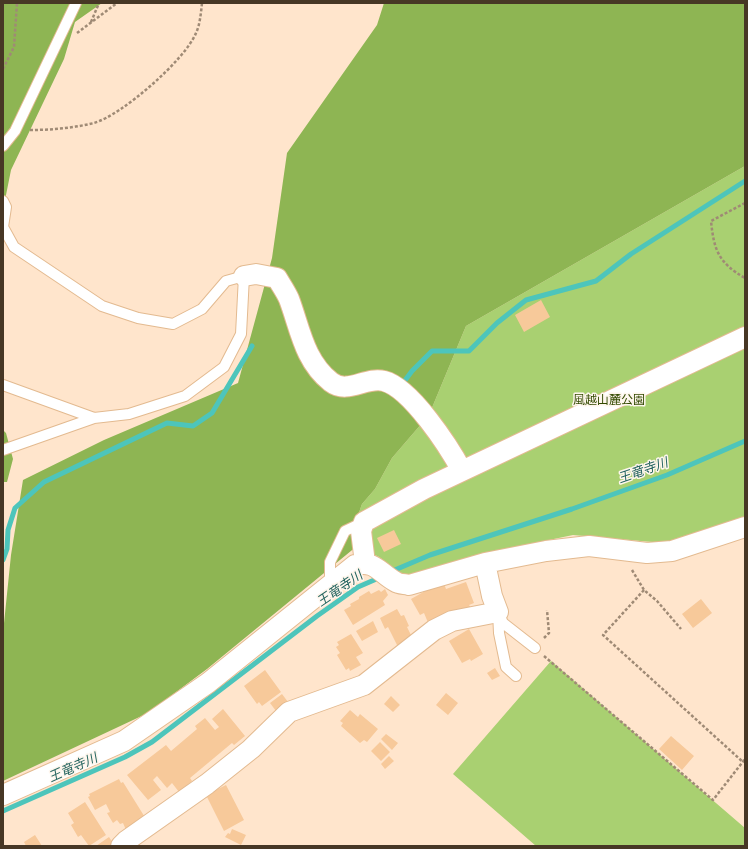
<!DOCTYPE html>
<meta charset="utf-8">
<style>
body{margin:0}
#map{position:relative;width:748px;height:849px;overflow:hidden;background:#ffe5cc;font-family:"IBM Plex Sans",sans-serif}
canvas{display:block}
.frame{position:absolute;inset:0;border:4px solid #473725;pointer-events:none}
</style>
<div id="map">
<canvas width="748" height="849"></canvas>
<div class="frame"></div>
</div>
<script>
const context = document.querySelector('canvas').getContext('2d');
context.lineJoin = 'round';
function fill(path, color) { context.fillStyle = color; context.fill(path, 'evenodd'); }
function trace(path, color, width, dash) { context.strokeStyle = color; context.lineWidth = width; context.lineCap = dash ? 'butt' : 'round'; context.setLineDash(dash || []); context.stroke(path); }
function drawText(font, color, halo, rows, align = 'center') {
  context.font = font + ' "IBM Plex Sans","Noto Sans JP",sans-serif'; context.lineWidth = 3; context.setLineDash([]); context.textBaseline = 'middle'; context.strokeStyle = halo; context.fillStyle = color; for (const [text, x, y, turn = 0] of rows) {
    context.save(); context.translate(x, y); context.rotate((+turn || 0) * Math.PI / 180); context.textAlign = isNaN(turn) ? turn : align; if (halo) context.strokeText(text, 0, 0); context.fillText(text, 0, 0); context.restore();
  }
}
const green = new Path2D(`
 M745,166V519L675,544L573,535L496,551L404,576L379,557L357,546L356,521L362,504L375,489L392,458L429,415L466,326Z
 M551,661L745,828V846H536L453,774Z`);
const forest = new Path2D(`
 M3,3H102L75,22L64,59L11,170L3,210Z
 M384,3H745V166L466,326L429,415L392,458L375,489L362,504L356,521L357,546L207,669L148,713L3,781V633L11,555L23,480L104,440L238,383L272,258L287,153L377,25Z
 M3,430L6,433L13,459L7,482H3Z`);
const stream = new Path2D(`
 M403,383L412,371L432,351H469L497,323L526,300L596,281L631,254L745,181
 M3,560L7,549L8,530L15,508L44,482L167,423L193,426L212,413L252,346
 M390,572L430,555L572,509L667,475L745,441
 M3,811L125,757L152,742L317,616L358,587L381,577`);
const building = new Path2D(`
 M541,300L550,317L524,332L515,315Z
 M394,530L401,544L384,552L377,538Z
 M443,581L446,589L466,582L474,603L469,605L472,609L429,625L424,613L420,615L411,599Z
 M385,589L388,595L383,601L385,605L353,625L344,610L351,606L350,604L359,599V597L369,591L371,594L379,590L381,592Z
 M701,599L712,613L693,628L682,614Z
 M397,609L401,616L404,615L409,626L407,627L413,639L398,647L388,627L385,629L380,618Z
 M373,621L378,632L362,641L356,631Z
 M469,629L483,654L471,661L470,659L462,663L449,641Z
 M351,634L363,653L356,657L361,665L350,671L349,668L346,670L337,655L340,653L336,647L339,645L337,642Z
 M495,668L500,676L492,680L487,673Z
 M265,670L281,692L262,706L259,702L257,704L244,686Z
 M446,693L458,703L448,715L436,705Z
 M282,694L288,702L276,711L270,703Z
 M391,696L400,705L393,712L384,704Z
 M223,709L245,736L234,745L232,743L190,778L192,781L179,792L172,783L167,788L157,776L153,780L161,790L148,800L127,775L166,745L171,751L197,729L195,726L205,718L215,730L219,727L212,719Z
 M350,710L358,717L360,714L378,729L367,742L364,740L360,743L341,726L343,723L340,721Z
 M386,734L398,743L392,750L381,739Z
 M671,736L694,756L682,770L659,749Z
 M380,742L390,752L381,761L371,751Z
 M389,756L394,761L385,769L381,764Z
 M119,779L121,783L123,782L146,819L126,830L123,823L120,824L117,820L113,823L107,813L110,812L106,804L95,810L88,797L90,796L89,794Z
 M226,785L244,820L224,831L206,795Z
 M85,802L106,835L89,846L81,835L78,837L71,825L74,823L68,813Z
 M232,829L246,835L241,845L225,837L228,833L230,834Z
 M35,835L42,846H26L24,842Z
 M109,837L113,843L109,846H96Z`);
const path = new Path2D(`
 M91,22L99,3
 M77,33L117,3
 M3,69L14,47L17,3
 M30,130C51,130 73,128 94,123C122,115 185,60 196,33C200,25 201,12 202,3
 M745,203L711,221C714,251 719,263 745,278
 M632,570L644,590L657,601L681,629
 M644,590L603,635L743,762
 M544,638L549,633L547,610
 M544,656L713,800L745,759`);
const service = new Path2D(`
 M3,146L15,131L76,3
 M3,201L6,207L3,227L14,247L102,306L138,318L173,324L202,309L226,281L244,276L241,334L224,367L185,396L129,414L94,418L3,450
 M3,385L94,418
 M330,585V562L345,531L364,522
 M498,612L499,633L506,667L516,676
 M499,614L503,623L535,648`);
const minor = new Path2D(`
 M244,276L256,274L277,278C281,285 286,292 289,299C300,328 304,361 331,382C348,395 366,376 384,381C411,388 449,447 462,471
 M365,563L361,531L364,522L424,489L745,337
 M3,795L124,741L208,683L355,565C376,560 379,573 396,582C399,584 405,584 409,585L485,563L546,551L589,546L647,553L672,551L745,527
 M121,846L126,841L207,784L251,749L289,712L364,685L434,630L452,621L498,612L492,596L485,563`);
const parkNames = [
 ["風越山麓公園",609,401]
];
const waterNames = [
 ["王竜寺川",643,471,-19],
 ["王竜寺川",340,589,-34],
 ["王竜寺川",73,768,-24]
];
fill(green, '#a9d071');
fill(forest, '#8eb553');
trace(stream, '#4dc5bb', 5);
fill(building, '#f7c99a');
trace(service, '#e3ba90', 12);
trace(minor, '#e3ba90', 22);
trace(path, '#9f8a75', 2.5, [3, 2]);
trace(service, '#fff', 10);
trace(minor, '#fff', 20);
drawText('12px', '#324900', '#fef6ed', parkNames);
drawText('italic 13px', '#22635e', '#fef6ed', waterNames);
</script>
